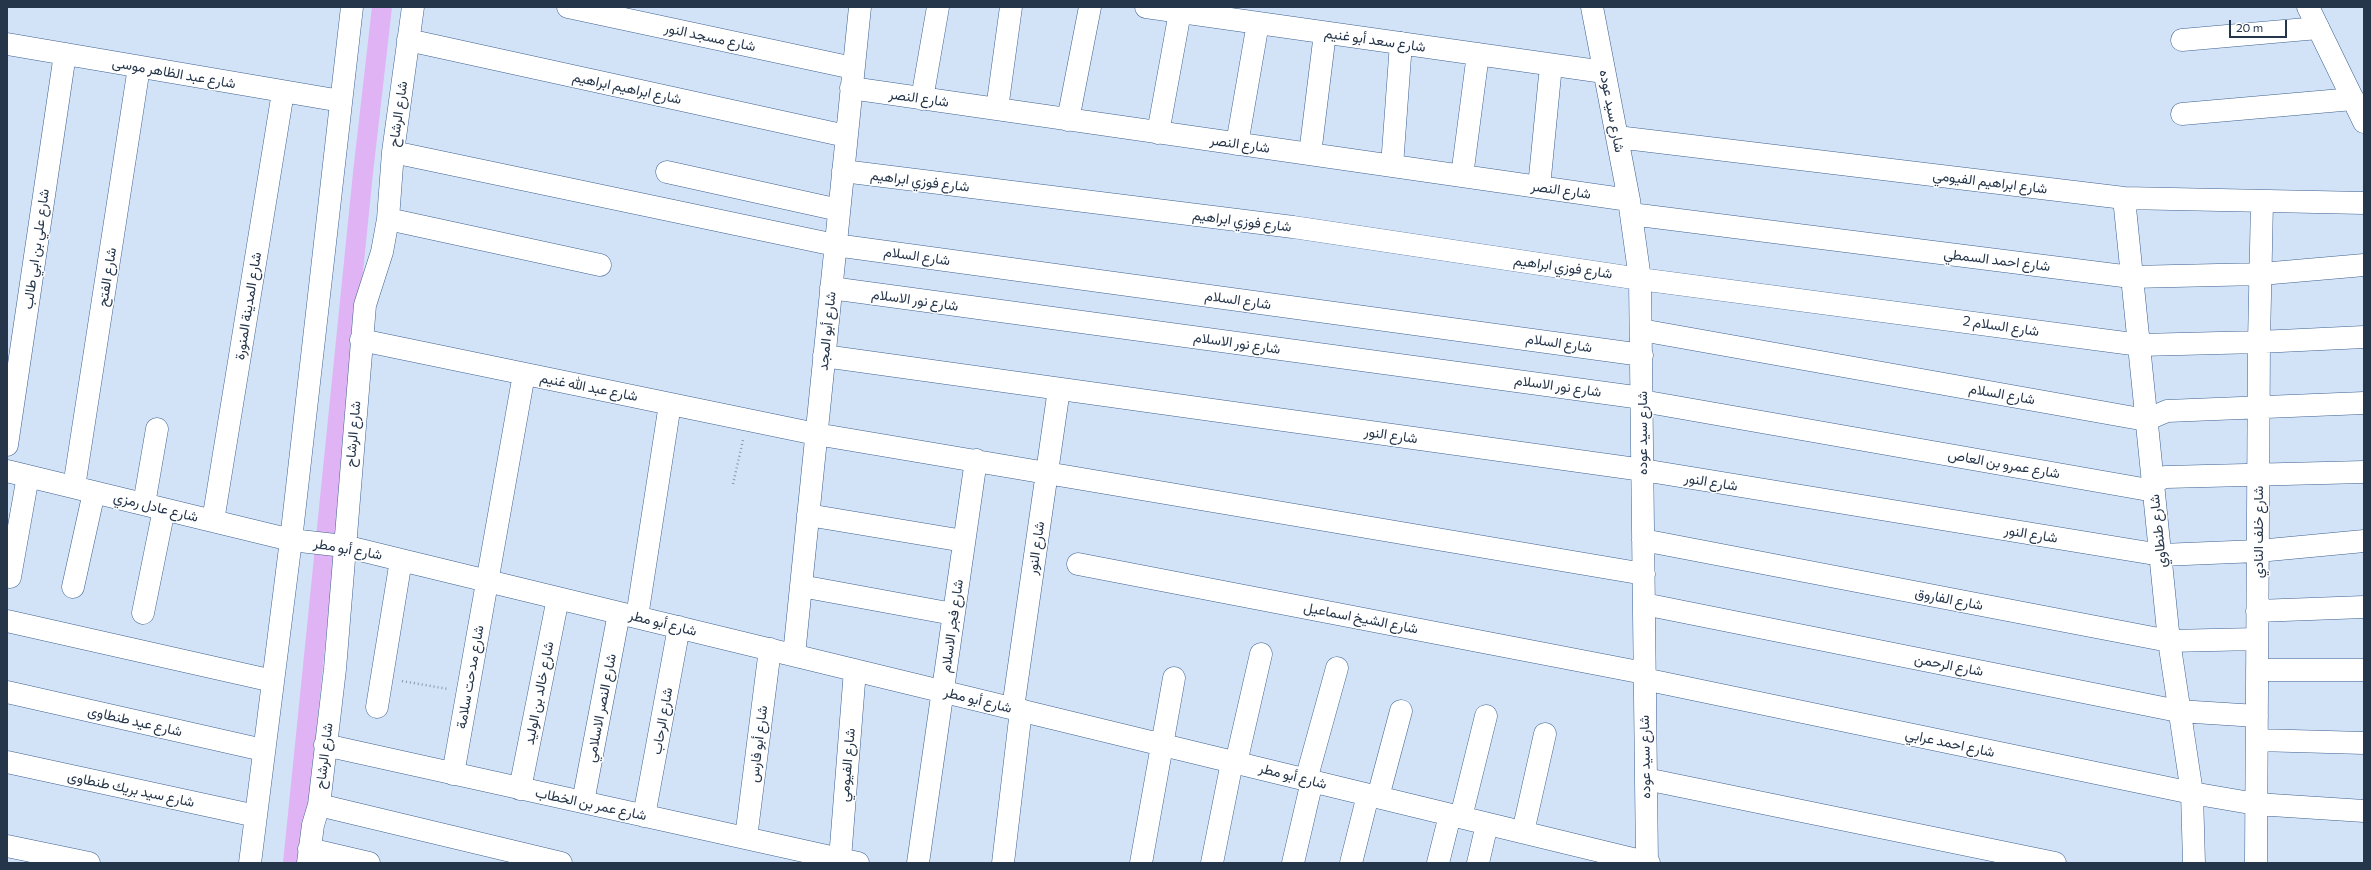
<!DOCTYPE html>
<meta charset="utf-8">
<style>
body{margin:0}
#map{position:relative;width:2371px;height:870px;overflow:hidden;background:#d2e3f8;font-family:Commissioner,sans-serif}
canvas{display:block}
.frame{position:absolute;inset:0;border:8px solid #25354a;pointer-events:none}
.scale{position:absolute;left:2229px;top:20px;width:58px;height:18px;box-sizing:border-box;border:2px solid #25354a;border-top:0;padding-left:5px;font-size:12px;line-height:14px;white-space:nowrap;color:#25354a;-webkit-text-stroke:3px #fff;paint-order:stroke}
</style>
<div id="map">
<canvas width="2371" height="870"></canvas>
<div class="frame"></div>
<div class="scale">20 m</div>
</div>
<script>
const context = document.querySelector('canvas').getContext('2d');
context.lineJoin = 'round';
function trace(path, color, width, dash) { context.strokeStyle = color; context.lineWidth = width; context.lineCap = dash ? 'butt' : 'round'; context.setLineDash(dash || []); context.stroke(path); }
function drawText(font, color, halo, rows, align = 'center') {
  context.font = font + ' Commissioner,Vazirmatn,sans-serif'; context.lineWidth = 3; context.setLineDash([]); context.textBaseline = 'middle'; context.strokeStyle = halo; context.fillStyle = color; for (const [text, x, y, turn = 0] of rows) {
    context.save(); context.translate(x, y); context.rotate((+turn || 0) * Math.PI / 180); context.textAlign = isNaN(turn) ? turn : align; if (halo) context.strokeText(text, 0, 0); context.fillText(text, 0, 0); context.restore();
  }
}
const canal = new Path2D(`
 M293,863L363,173L382,7`);
const path = new Path2D(`
 M733,484L743,440
 M402,681L448,689`);
const street = new Path2D(`
 M568,7L853,68
 M1146,7L1604,72
 M1592,7L1629,200L1640,279L1647,863
 M408,40L846,136
 M2182,40L2318,28
 M7,44L341,101
 M851,88L1629,200
 M922,99L938,7
 M997,109L1011,7
 M2182,114L2353,99
 M1068,120L1090,7
 M1158,133L1180,12
 M1617,137L2124,198L2364,203
 M1237,144L1258,23
 M393,152L835,245L1642,355
 M1310,154L1325,33
 M1392,166L1401,43
 M843,171L1293,227L1640,279L2140,345L2259,342L2364,337
 M667,172L839,210
 M1462,176L1478,54
 M1539,187L1551,65
 M2124,198L2169,641L2192,793L2194,863
 M1631,214L2131,277L2261,274L2364,265
 M388,219L600,265
 M831,288L1642,398
 M1641,330L2146,420L2167,411L2364,403
 M361,340L816,434L1644,574
 M824,356L1643,470L2161,555L2258,551L2364,541
 M1642,401L2143,489C2153,487 2157,478 2166,477L2364,472
 M7,445L65,54
 M7,471L291,540L344,546L401,560L1649,863
 M74,487L139,67
 M144,504L157,429
 M808,515L964,541
 M213,521L283,92
 M1643,540L2169,641L2257,639
 M1078,564L1644,673
 M10,577L28,476
 M801,586L953,614
 M73,587L94,492
 M1644,604L2178,711L2257,716
 M2257,611L2364,607
 M143,613L164,509
 M637,617L670,404
 M7,621L273,681
 M794,655L860,7
 M2257,670H2364
 M1644,679L2192,793L2256,804L2364,811
 M7,692L263,750
 M377,707L401,560
 M1013,708L1059,389
 M2257,740L2364,743
 M325,745L858,863
 M7,762L256,816
 M1236,763L1261,654
 M453,774L524,374
 M1646,779L2055,863
 M1306,780L1337,668
 M520,789L558,598
 M1378,797L1401,711
 M583,802L619,613
 M319,805L561,863
 M644,816L679,627
 M1461,817L1486,716
 M1523,832L1545,734
 M746,838L770,649
 M7,846L89,863
 M309,849L369,863
 M840,859L855,670
 M250,863L291,540L352,7
 M308,863L313,825L319,805L335,669L365,305L382,252L388,219L393,152L413,7
 M918,863L976,460
 M1003,863L1021,710
 M1141,863L1174,678
 M1212,863L1232,762
 M1293,863L1312,781
 M1351,863L1368,795
 M1438,863L1450,815
 M1478,863L1487,824
 M2256,863L2259,342L2262,202`);
const secondary = new Path2D(`
 M2308,7L2364,122`);
const streetNames = [
 ["شارع مسجد النور",710,37,12],
 ["شارع سعد أبو غنيم",1375,40,8],
 ["شارع عبد الظاهر موسى",174,73,10],
 ["شارع ابراهيم ابراهيم",627,88,12],
 ["شارع النصر",919,98,8],
 ["شارع سيد عوده",1612,111,79],
 ["شارع الرشاح",398,114,-82],
 ["شارع النصر",1240,144,8],
 ["شارع فوزي ابراهيم",920,181,7],
 ["شارع ابراهيم الفيومي",1990,182,7],
 ["شارع النصر",1561,190,8],
 ["شارع فوزي ابراهيم",1242,221,7],
 ["شارع علي بن ابي طالب",36,249,-82],
 ["شارع السلام",917,256,8],
 ["شارع احمد السمطي",1997,260,7],
 ["شارع فوزي ابراهيم",1563,267,8],
 ["شارع الفتح",107,277,-81],
 ["شارع نور الاسلام",915,300,8],
 ["شارع السلام",1238,300,8],
 ["شارع المدينة المنورة",248,306,-81],
 ["شارع السلام 2",2001,326,8],
 ["شارع أبو المجد",827,331,-84],
 ["شارع نور الاسلام",1237,343,8],
 ["شارع السلام",1559,343,8],
 ["شارع نور الاسلام",1558,386,8],
 ["شارع عبد الله غنيم",589,387,11],
 ["شارع السلام",2002,394,10],
 ["شارع سيد عوده",1642,433,-90],
 ["شارع الرشاح",353,434,-85],
 ["شارع النور",1391,435,8],
 ["شارع عمرو بن العاص",2004,464,10],
 ["شارع النور",1711,482,9],
 ["شارع عادل رمزي",156,507,14],
 ["شارع طنطاوي",2158,531,-96],
 ["شارع خلف النادي",2258,532,-90],
 ["شارع النور",2031,534,9],
 ["شارع النور",1036,548,-82],
 ["شارع أبو مطر",348,549,10],
 ["شارع الفاروق",1949,599,11],
 ["شارع الشيخ اسماعيل",1361,618,11],
 ["شارع أبو مطر",663,623,14],
 ["شارع فجر الاسلام",952,626,-82],
 ["شارع الرحمن",1949,665,11],
 ["شارع مدحت سلامة",470,677,-80],
 ["شارع خالد بن الوليد",539,693,-79],
 ["شارع أبو مطر",978,700,14],
 ["شارع النصر الاسلامي",601,708,-79],
 ["شارع عيد طنطاوى",135,721,13],
 ["شارع الرحاب",662,721,-80],
 ["شارع احمد عرابي",1950,743,12],
 ["شارع أبو فارس",758,744,-83],
 ["شارع الرشاح",324,756,-83],
 ["شارع سيد عوده",1645,757,-91],
 ["شارع الفيومي",847,765,-85],
 ["شارع أبو مطر",1293,776,14],
 ["شارع سيد بريك طنطاوى",131,789,12],
 ["شارع عمر بن الخطاب",591,804,12]
];
trace(canal, '#e0b4f4', 20);
trace(street, '#3e618f', 23);
trace(secondary, '#3e618f', 23);
trace(path, '#8798ad', 2.5, [1, 3]);
trace(street, '#fff', 22);
trace(secondary, '#fff', 22);
drawText('14px', '#25354a', '#fff', streetNames);
</script>
